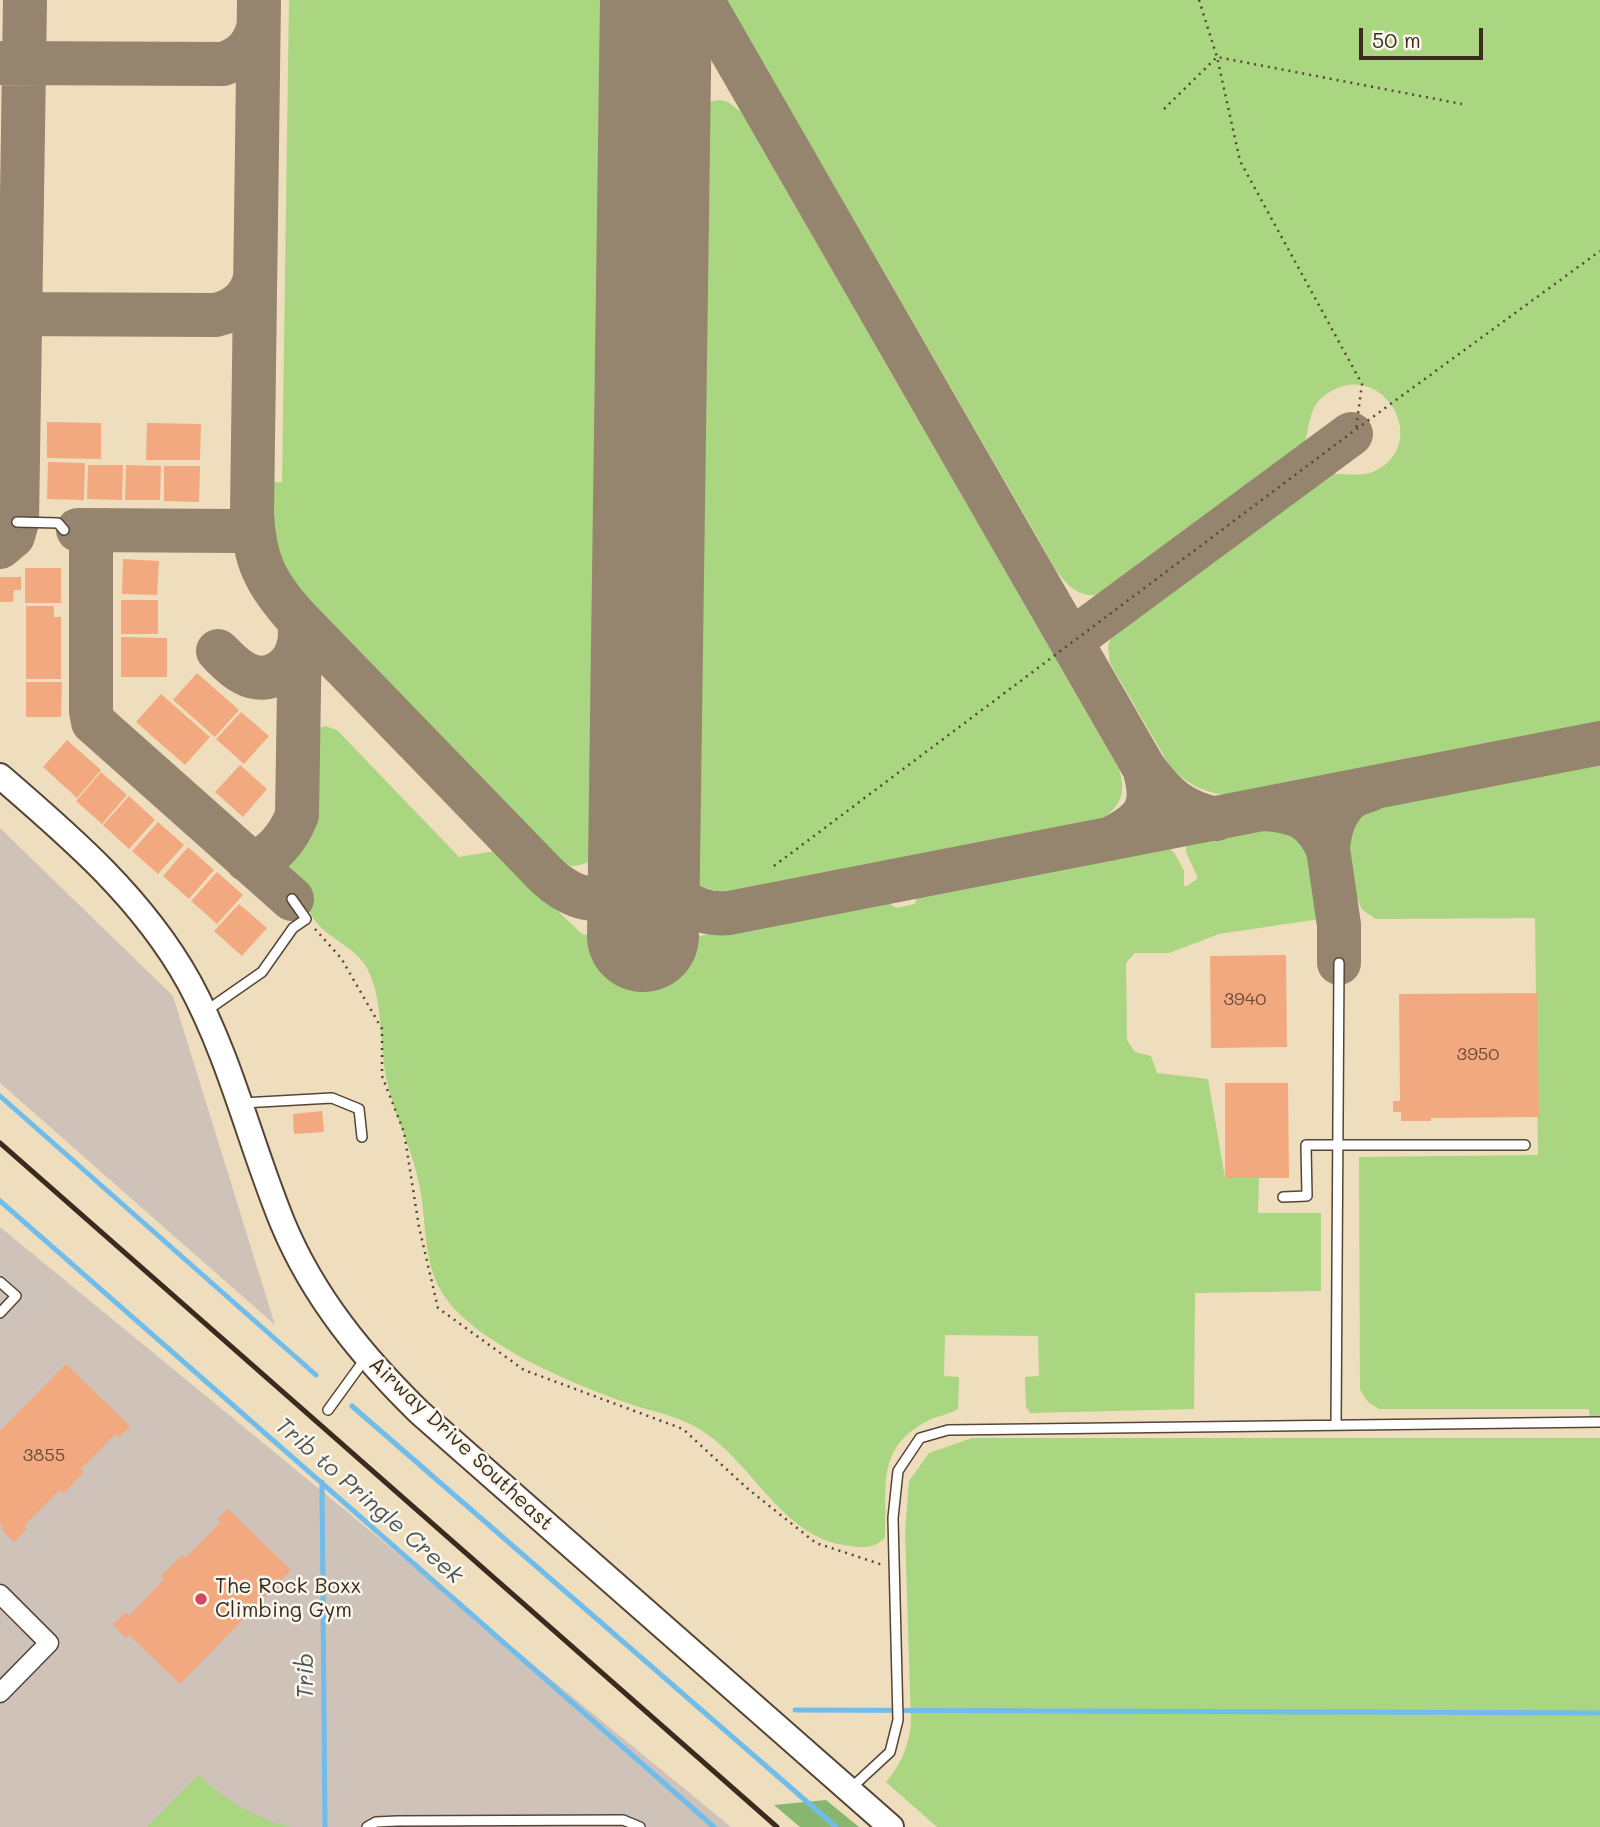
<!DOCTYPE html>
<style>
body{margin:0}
#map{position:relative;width:1600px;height:1827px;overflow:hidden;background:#efdebe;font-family:Mali,sans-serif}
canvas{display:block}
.scale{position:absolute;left:1359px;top:28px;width:124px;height:32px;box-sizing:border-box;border:4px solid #3b2a1e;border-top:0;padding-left:9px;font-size:21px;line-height:24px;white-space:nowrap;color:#3b2a1e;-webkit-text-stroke:5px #fbf7ec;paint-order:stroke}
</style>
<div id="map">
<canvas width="1600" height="1827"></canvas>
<div class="scale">50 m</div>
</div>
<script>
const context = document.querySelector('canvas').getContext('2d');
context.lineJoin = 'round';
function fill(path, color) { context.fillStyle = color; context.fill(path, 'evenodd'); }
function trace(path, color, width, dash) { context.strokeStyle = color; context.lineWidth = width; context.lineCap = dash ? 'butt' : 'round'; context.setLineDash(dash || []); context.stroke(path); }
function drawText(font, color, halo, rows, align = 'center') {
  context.font = font + ' Mali,sans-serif'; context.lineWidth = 5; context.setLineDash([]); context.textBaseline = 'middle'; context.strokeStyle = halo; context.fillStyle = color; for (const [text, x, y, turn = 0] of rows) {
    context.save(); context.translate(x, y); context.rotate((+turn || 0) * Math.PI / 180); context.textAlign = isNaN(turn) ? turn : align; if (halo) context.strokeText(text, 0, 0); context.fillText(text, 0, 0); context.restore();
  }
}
const industrial = new Path2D(`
 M0,828L173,996L275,1325L0,1083Z
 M0,1227L731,1827H0Z`);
const green = new Path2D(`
 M289,0H618L607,835C602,855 592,865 571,866L555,856L302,595C268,554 271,533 271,482H282Z
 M727,0H1600V724L1230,795C1205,794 1185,783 1169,765L1110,663L1108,645L1117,626L1317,476C1338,469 1358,481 1379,469C1432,437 1377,354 1324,396C1305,410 1312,435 1299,453L1118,590C1069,610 1057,570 1036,535Z
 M720,100L728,102L741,112L1119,769C1127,795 1120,806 1099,822L729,892C698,890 690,883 683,854L693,123C697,109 705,101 720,100Z
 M325,726L337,730L459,857L495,851L582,934L593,936H699L886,901L896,908L915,904L917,895L1168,847L1175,854L1184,871V886H1187L1198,878L1186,852V843C1203,840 1219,837 1236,834C1267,827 1297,818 1310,856L1320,919L1219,934L1169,953H1135L1126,963L1127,1040L1135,1052L1151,1056L1157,1073L1208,1079L1225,1178H1259L1258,1213H1321V1291L1195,1293L1194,1409L1030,1413L1026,1407L1025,1377L1039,1376L1038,1336L945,1335L944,1376L959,1377L958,1409C948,1415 937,1416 927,1421C874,1450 888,1487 885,1538C874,1548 866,1548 851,1546C786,1541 756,1469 708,1435C685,1417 657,1413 630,1404C575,1385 483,1347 447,1300C421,1265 428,1224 419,1184C412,1148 393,1114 386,1077C379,1041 384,1002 367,968C356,947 326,938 313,918C308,911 307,901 302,894C290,879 277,879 279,856L292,844L305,819L307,740L315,730Z
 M1600,762V1425L1590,1424L1589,1409H1379L1369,1403L1360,1390L1359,1157L1538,1155L1535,918L1375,919C1372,916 1365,912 1362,909C1354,897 1344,840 1351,827C1357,814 1369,809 1382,804Z
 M972,1438H1600V1827H937L886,1782C901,1764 909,1746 911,1723L905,1532L909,1481L929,1453Z
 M198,1775C227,1800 252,1818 290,1827H147Z`);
const forest = new Path2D(`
 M826,1800L859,1827H800L774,1805Z`);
const stream = new Path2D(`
 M0,1096L316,1375
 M0,1201L714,1827
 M352,1406L836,1827
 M322,1482L325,1827
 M795,1710L1600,1713`);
const taxiway = new Path2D(`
 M259,0L252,513C254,560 265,583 297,618L546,875C564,892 591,908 615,892C627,884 636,870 644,859C666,889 689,917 729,913L1600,743
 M702,0L1144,768
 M0,63L223,64C242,58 253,47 258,28
 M0,314L216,315C236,310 250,299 255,278
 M78,530L238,531L248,524L252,513
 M106,530L96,534L91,543V711L93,722L292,899
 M0,547L13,536L17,522L25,0
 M1072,640L1351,434
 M218,651C226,659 234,668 244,673C269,687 295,668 299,643
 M1266,809C1299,812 1313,818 1328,849C1329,831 1335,810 1350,798C1356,794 1365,792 1371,789
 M1110,839C1145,821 1156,808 1144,768C1165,797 1181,811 1216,819
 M1328,849L1339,925V963
 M247,860C269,865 290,834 297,815L300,627L297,618`);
const runway = new Path2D(`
 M643,936L656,0`);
const building = new Path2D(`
 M47,422L101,423V459L47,458Z
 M147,423L201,424L200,460H146Z
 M48,462L85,463L84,500L47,499Z
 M88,465H123L122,500L87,499Z
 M126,465L161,466L160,500H125Z
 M164,466H200L199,502L164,501Z
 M123,559L159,561L157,595L122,594Z
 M25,568H61V603H25Z
 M0,577H21V590H14L13,602H0Z
 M121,600H158V634H121Z
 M26,606H54V617H61V679H26Z
 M121,637L167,638V677H121Z
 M197,673L239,710L215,737L173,700Z
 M26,682H62L61,717H26Z
 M161,694L210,737L185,765L136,722Z
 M241,712L269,736L244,764L216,739Z
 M67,740L101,770L77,798L43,767Z
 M240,765L267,789L243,817L215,792Z
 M101,772L127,795L102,824L76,801Z
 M129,796L155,820L129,849L103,825Z
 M158,822L184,845L158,874L132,851Z
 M188,847L214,870L189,899L163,876Z
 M217,872L243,895L217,924L191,901Z
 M239,904L267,928L242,956L214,931Z
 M1286,955L1287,1047L1211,1048L1210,956Z
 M1537,993L1539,1117L1431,1118V1121H1401V1112H1393V1101H1400L1399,994Z
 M1225,1083H1288L1289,1178H1225Z
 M322,1111L324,1132L294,1134L293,1114Z
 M66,1364L130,1426L119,1438L115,1434L81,1469L84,1472L63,1494L59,1490L24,1526L27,1529L14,1542L1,1529L3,1527L0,1523V1431Z
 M228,1509L291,1570L180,1684L129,1635L126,1638L113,1625L126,1612L129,1616L164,1579L161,1576L182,1555L185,1558L221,1522L217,1519Z`);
const path = new Path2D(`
 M1199,0L1217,57L1240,161L1362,384L1356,429
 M1164,109L1217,57L1462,104
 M774,866L1355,430L1600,251
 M315,929L341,958L382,1029V1076L404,1132L419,1227L438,1308L524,1370L683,1429L748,1489L816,1543L883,1565`);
const lane = new Path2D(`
 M17,522L58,523L64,530
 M206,1011L262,972L293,928L306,919L292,899
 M242,1103L332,1098L359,1109L362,1137
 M1283,1197L1307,1196L1306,1145H1525
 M0,1282L16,1296L0,1313
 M328,1410L365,1359
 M1336,1425L1339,963
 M850,1789L890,1752L898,1720L893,1518L898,1471L920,1438L948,1430L1600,1422
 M367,1827L376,1822L397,1821L623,1820L640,1827`);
const street = new Path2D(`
 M0,1594L49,1643L0,1693`);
const secondary = new Path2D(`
 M0,776C71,837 143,899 189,982C231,1059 250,1144 283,1224C314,1298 363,1357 419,1412L891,1827`);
const rail = new Path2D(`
 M0,1143L777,1827`);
const markers = [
 [201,1599,7,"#d1495b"]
];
const numberNames = [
 ["3940",1245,999],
 ["3950",1478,1054],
 ["3855",44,1455]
];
const streetNames = [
 ["Airway Drive Southeast",461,1444,43]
];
const poiNames = [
 ["The Rock Boxx",215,1587],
 ["Climbing Gym",215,1611]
];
const waterNames = [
 ["Trib to Pringle Creek",369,1501,41],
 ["Trib",306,1676,-90]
];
fill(industrial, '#cec2b9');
fill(green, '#aad581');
fill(forest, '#87b66f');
trace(stream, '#70bcea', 5);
trace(taxiway, '#95846e', 44);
trace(runway, '#95846e', 112);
fill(building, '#f2a980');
trace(lane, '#564536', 12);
trace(street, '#564536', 21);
trace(secondary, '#564536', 28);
trace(path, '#564536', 2.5, [2, 5]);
trace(lane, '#fff', 9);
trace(street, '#fff', 18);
trace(secondary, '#fff', 24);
trace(rail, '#3b2a1e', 5);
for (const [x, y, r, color] of markers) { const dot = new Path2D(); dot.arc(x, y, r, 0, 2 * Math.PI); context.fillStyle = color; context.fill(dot); trace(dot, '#fbf7ec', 2.5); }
drawText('18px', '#694a36', null, numberNames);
drawText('21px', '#3b2a1e', '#fbf7ec', streetNames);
drawText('21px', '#3b2a1e', '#fbf7ec', poiNames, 'left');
drawText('italic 23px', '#4b565b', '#fbf7ec', waterNames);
</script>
